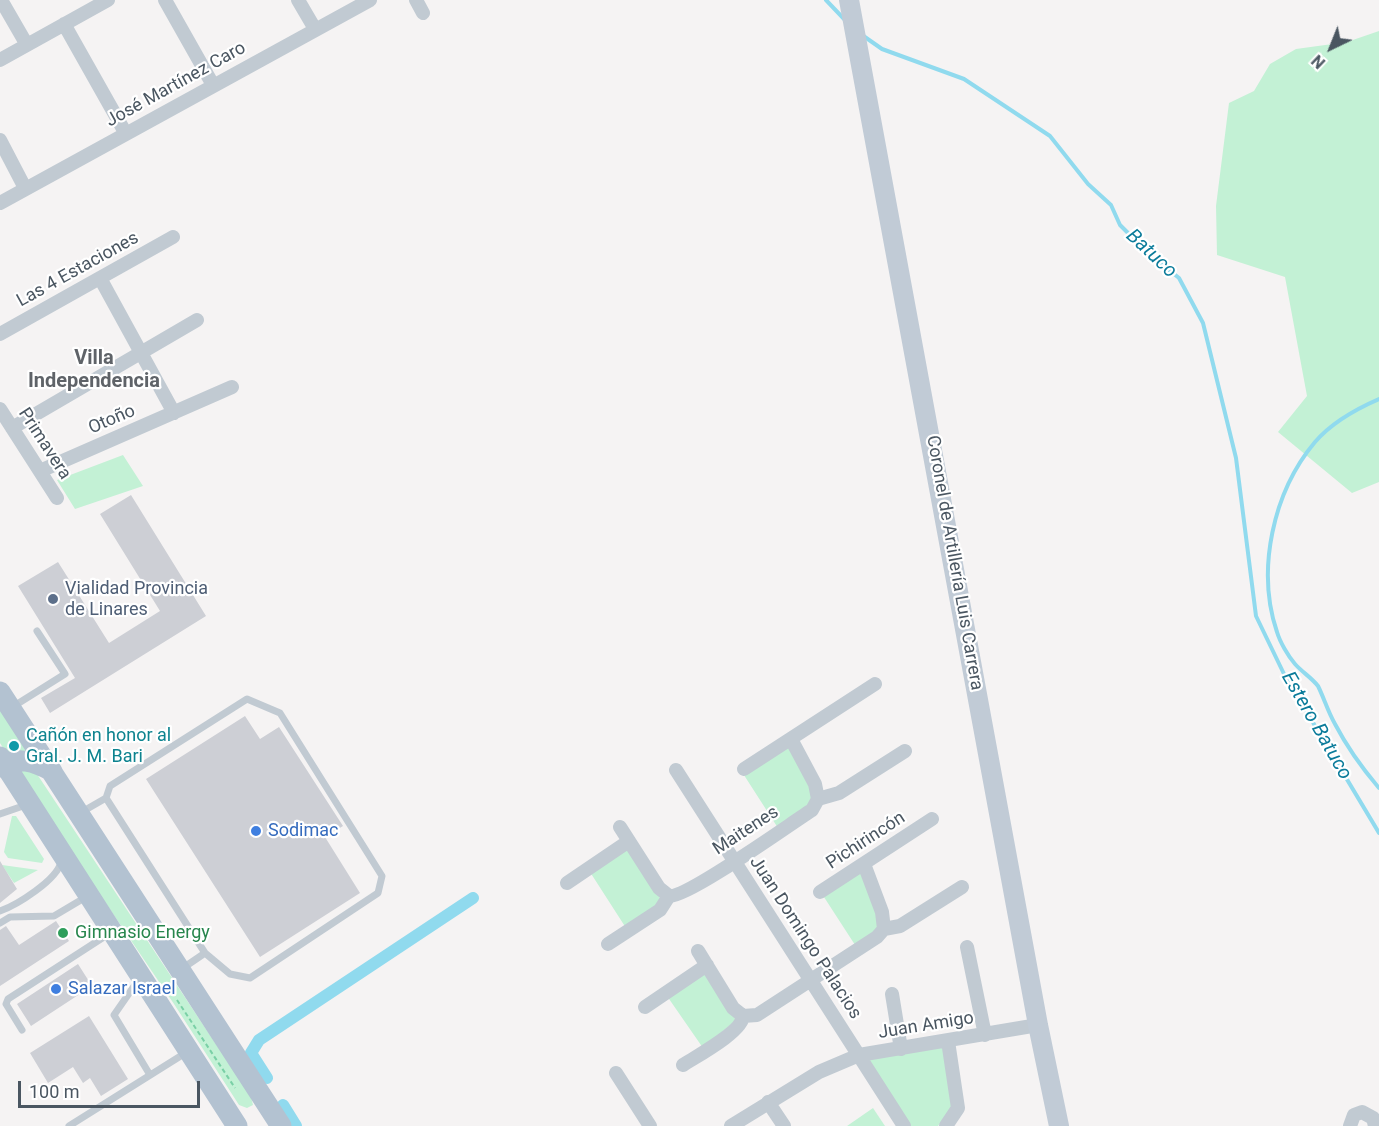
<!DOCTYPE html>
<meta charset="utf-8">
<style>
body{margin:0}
#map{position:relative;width:1379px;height:1126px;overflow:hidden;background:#f5f3f3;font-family:Roboto,sans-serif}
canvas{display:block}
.north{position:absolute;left:1301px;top:18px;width:60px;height:60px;-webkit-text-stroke:4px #fff;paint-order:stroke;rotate:223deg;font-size:16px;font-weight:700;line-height:24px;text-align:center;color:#4a5661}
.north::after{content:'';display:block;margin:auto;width:21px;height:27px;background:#4a5661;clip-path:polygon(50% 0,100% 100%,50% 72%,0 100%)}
.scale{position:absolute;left:18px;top:1081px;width:182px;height:27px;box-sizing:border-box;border:3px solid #4a5661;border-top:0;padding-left:8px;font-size:18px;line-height:21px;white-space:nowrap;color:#4a5661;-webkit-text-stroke:4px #fff;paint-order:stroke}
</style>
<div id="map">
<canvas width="1379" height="1126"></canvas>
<div class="north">N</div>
<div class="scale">100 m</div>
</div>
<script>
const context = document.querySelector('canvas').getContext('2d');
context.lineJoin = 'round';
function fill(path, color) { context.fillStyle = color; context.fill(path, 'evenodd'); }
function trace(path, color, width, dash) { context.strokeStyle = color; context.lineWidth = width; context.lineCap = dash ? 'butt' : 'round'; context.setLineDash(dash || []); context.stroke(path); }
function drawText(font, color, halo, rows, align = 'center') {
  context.font = font + ' Roboto,sans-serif'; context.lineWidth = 4.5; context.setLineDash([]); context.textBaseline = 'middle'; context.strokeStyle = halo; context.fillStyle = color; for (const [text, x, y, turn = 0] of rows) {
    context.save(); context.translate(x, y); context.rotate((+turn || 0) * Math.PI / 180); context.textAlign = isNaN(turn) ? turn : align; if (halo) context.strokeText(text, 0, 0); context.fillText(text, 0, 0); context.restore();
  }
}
const green = new Path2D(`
 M1379,31V482L1352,493L1278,432L1307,396L1285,277L1217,255L1216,206L1229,103L1254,91L1270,64L1296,49L1347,42Z
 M123,455L143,486L75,509L57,480Z
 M0,708L32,757L8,756L0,743Z
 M790,742L810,780L812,804L778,828L742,772Z
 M15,769L35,771L251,1097L253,1105L247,1108L239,1105L174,1004Z
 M12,816H16L44,859L42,863L8,858L4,852Z
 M627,846L660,898L652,912L626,928L590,872Z
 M2,865L38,870L14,883Z
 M863,867L883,922L857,948L822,894Z
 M705,972L736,1020L703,1048L667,996Z
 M944,1046L952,1109L938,1126H908L864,1058Z
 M873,1108L885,1126H847Z`);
const stream = new Path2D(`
 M826,0L845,20
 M862,35L882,49L964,79L1050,136L1088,184L1111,205L1120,225L1148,253L1179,278L1203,323L1236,458L1256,616L1284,674L1379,833
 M1379,399C1356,409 1332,422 1315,442C1273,492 1256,570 1277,632C1280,642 1288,656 1295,664C1302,672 1312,678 1318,686C1324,698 1328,712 1335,724C1347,747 1362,768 1379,788`);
const canal = new Path2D(`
 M267,1078L251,1053L259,1040L473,898
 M283,1105L296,1126`);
const building = new Path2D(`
 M131,495L206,616L50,713L41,698L75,678L18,586L58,562L109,643L160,611L100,514Z
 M245,716L260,739L279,727L343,826L325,837L360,893L260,957L146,779Z
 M0,861L17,889L0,903Z
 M56,921L69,941L0,986V930L6,926L19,945Z
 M78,964L92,986L31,1026L17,1004Z
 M89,1016L128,1079L101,1096L90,1078L83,1083L73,1067L48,1083L30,1053Z`);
const path = new Path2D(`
 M177,1000L235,1088`);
const lane = new Path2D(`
 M247,699L280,713L382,876L378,893L250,978L230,974L205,953L106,798L110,786Z
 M14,706L65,674L37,631
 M80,813L106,798
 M0,814L26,805
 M0,911C17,905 57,880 61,862
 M0,923L10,917L54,916L86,897
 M183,968L205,953
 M139,979L114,1015L150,1075
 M22,1030L6,1004L8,999L110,933
 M69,1126L187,1052`);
const street = new Path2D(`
 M1,0L27,45
 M165,0L213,85
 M298,0L315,29
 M416,0L423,13
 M64,24L126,134
 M0,60L108,0
 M0,140L25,188
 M0,203L370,0
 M100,278L174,413
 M0,334L173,237
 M0,409L57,498
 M12,428L197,320
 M40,471L232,387
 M791,739L815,784L818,799
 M744,769L875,684
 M676,770L904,1126
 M818,799L839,793L905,751
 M620,827L659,888L669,896
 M864,864L882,912L884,929
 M567,883L629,841
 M820,892L932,819
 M669,896C687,898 790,824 812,810L818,799
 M608,944L660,910L669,896
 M967,947L985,1035
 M698,951L733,1008L743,1016
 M892,994L901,1049
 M645,1007L707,965
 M743,1016L757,1015L877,937L884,929L900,926L962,887
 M683,1065C697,1056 743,1031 743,1016
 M616,1073L650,1126
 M768,1102L784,1126
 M731,1126L819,1072L859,1055L1038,1025
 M946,1126L958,1108L948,1041
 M1350,1126L1354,1115L1362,1112L1373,1118L1375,1126`);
const secondary = new Path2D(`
 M849,0L1038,1025L1059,1126`);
const primary = new Path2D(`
 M0,692L281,1126
 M0,757L237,1126
 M0,767C17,755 36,762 52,771`);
const markers = [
 [53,599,6,"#5c6f8a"],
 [14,746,6,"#0f9aa8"],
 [256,831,6,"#3f7fe0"],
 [63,933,6,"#2e9e5b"],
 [56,989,6,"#3f7fe0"]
];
const streetNames = [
 ["José Martínez Caro",176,85,-29],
 ["Las 4 Estaciones",78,270,-29],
 ["Otoño",112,420,-23],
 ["Primavera",44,444,57],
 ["Coronel de Artillería Luis Carrera",954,563,80],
 ["Maitenes",746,831,-33],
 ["Pichirincón",866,841,-33],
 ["Juan Domingo Palacios",805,938,57],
 ["Juan Amigo",926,1026,-9]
];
const serviceNames = [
 ["Vialidad Provincia",65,589],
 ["de Linares",65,610]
];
const cultureNames = [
 ["Cañón en honor al",26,736],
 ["Gral. J. M. Bari",26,757]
];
const shopNames = [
 ["Sodimac",268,831],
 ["Salazar Israel",68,989]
];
const leisureNames = [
 ["Gimnasio Energy",75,933]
];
const waterNames = [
 ["Batuco",1151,254,43],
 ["Estero Batuco",1316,726,60]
];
const neighbourhoodNames = [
 ["Villa",94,359],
 ["Independencia",94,382]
];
fill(green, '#c3f1d5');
trace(stream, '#90daee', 4);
trace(canal, '#90daee', 12);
fill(building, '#cdcfd5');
trace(path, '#7ad0a6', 2, [4.5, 3]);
trace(lane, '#c1cad2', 7);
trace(street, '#c1cad2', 14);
trace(secondary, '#c1cbd6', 20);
trace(primary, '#b3c2d1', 21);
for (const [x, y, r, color] of markers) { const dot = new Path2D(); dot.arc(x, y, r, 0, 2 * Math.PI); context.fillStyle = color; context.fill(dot); trace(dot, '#fff', 2); }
drawText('18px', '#4a5661', '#fff', streetNames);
drawText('18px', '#4e5e75', '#fff', serviceNames, 'left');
drawText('18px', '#0d838f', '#fff', cultureNames, 'left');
drawText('18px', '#366cbe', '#fff', shopNames, 'left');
drawText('18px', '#27864d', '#fff', leisureNames, 'left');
drawText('italic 20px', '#0c7c9b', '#fff', waterNames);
drawText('bold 20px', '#5f6368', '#fff', neighbourhoodNames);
</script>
